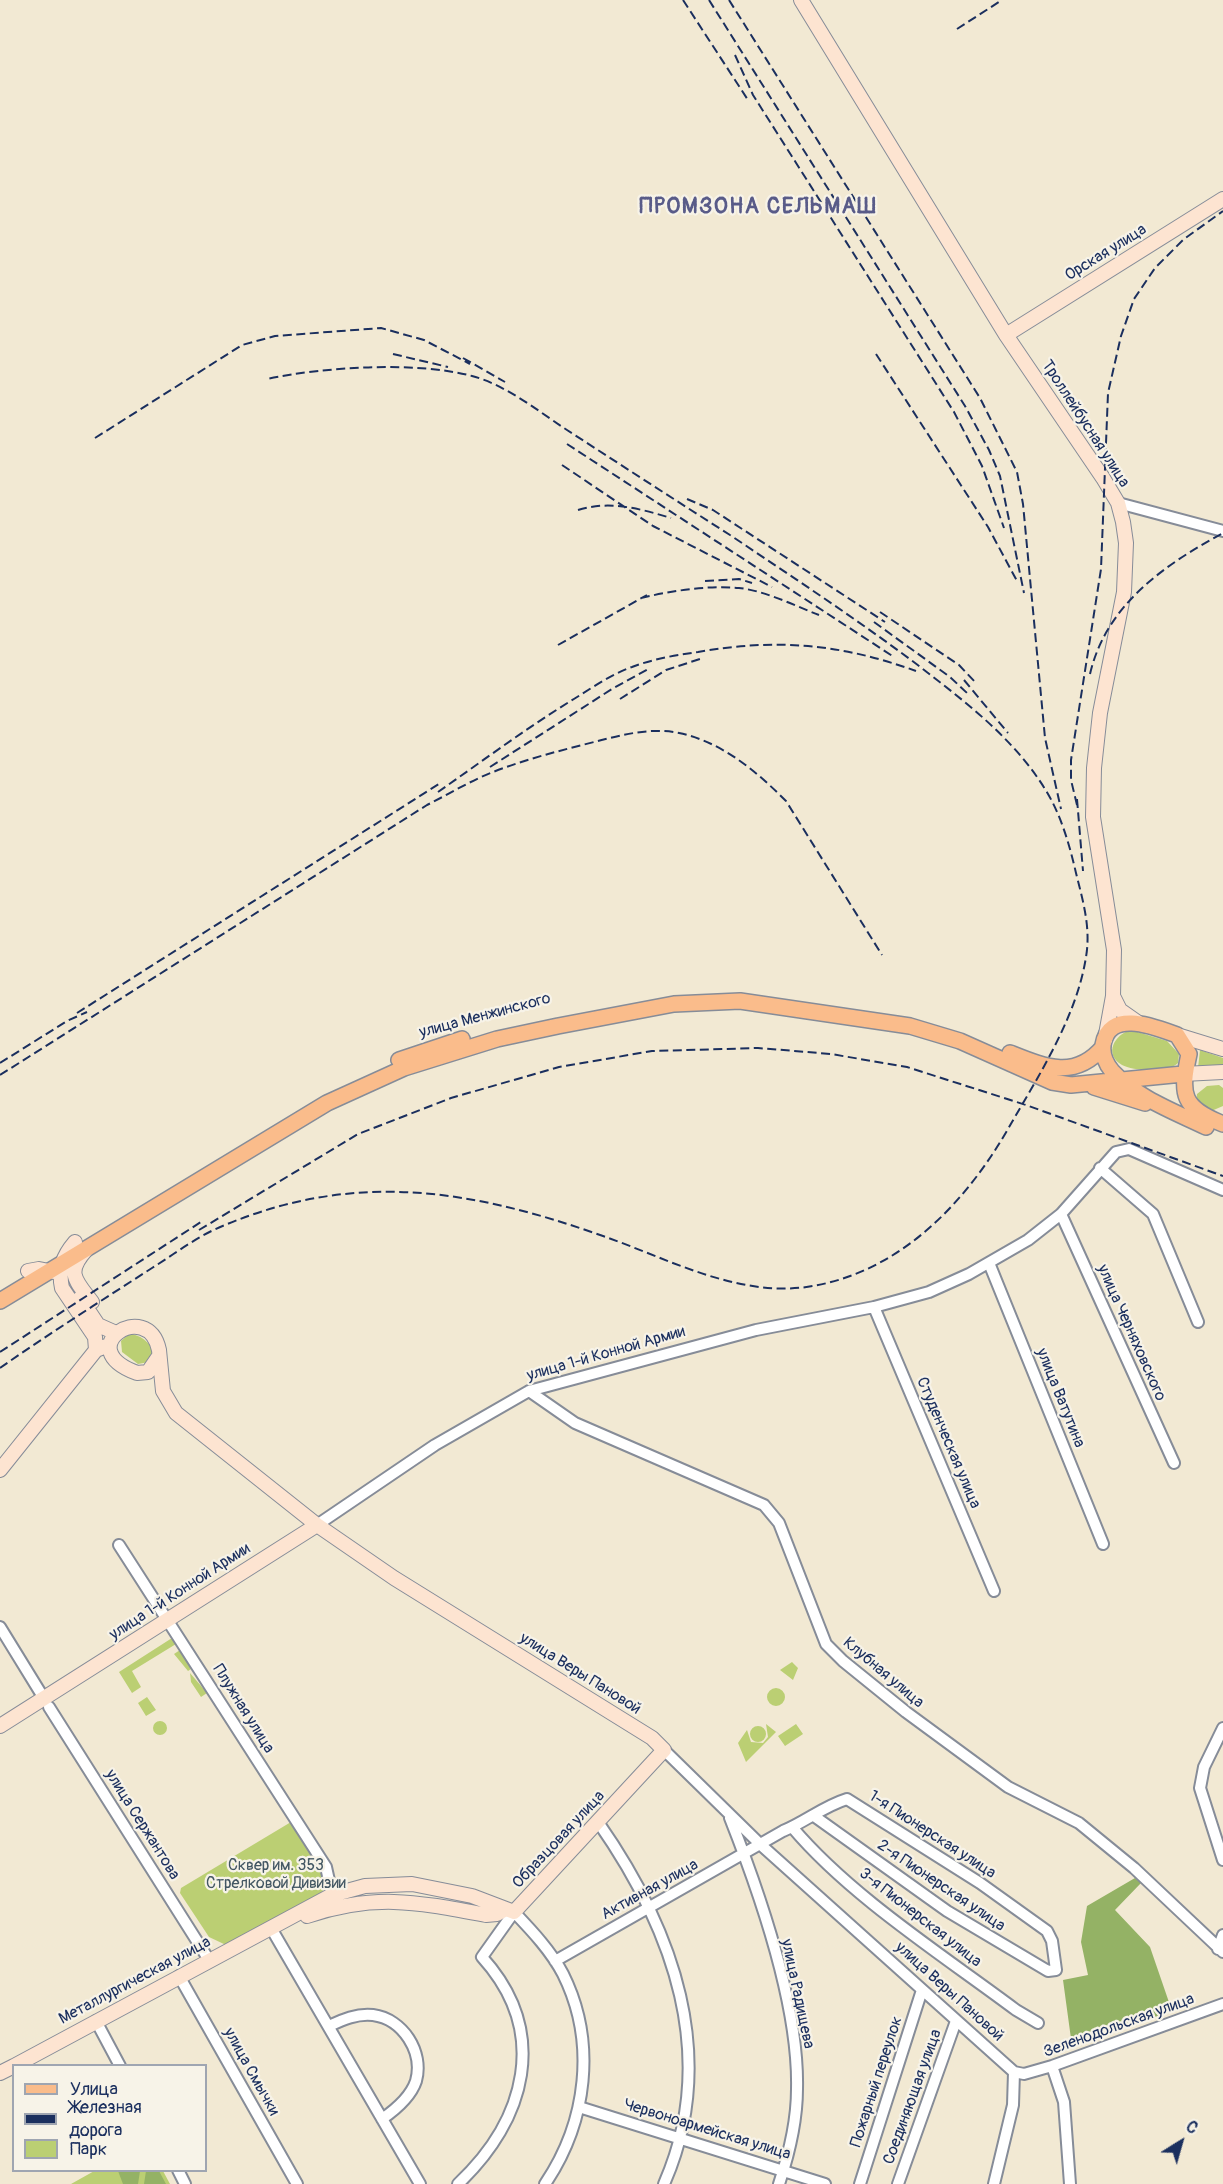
<!DOCTYPE html>
<meta charset="utf-8">
<style>
body{margin:0}
#map{position:relative;width:1223px;height:2184px;overflow:hidden;background:#f2e9d3;font-family:Pangolin,sans-serif}
canvas{display:block}
.legend{position:absolute;left:12px;top:2064px;width:195px;height:108px;box-sizing:border-box;background:#f7f3e8;border:2px solid #9fa5b1;margin:0;padding:8px 10px;list-style:none;font-size:18px;color:#1b2f5e}
.legend li{display:flex;align-items:center;gap:12px;height:30px}
.legend b{width:30px;border:2px solid #9fa5b1}
.north{position:absolute;left:1151px;top:2112px;width:60px;height:60px;-webkit-text-stroke:4px #f7f3e8;paint-order:stroke;rotate:37deg;font-size:16px;font-weight:700;line-height:24px;text-align:center;color:#1b2f5e}
.north::after{content:'';display:block;margin:auto;width:21px;height:27px;background:#1b2f5e;clip-path:polygon(50% 0,100% 100%,50% 72%,0 100%)}
</style>
<div id="map">
<canvas width="1223" height="2184"></canvas>
<ul class="legend">
<li><b style="height:8px;background:#fabc8b"></b>Улица</li>
<li><b style="height:8px;background:#1b2f5e"></b>Железная дорога</li>
<li><b style="height:16px;background:#bbcf73"></b>Парк</li>
</ul>
<div class="north">С</div>
</div>
<script>
const context = document.querySelector('canvas').getContext('2d');
context.lineJoin = 'round';
function fill(path, color) { context.fillStyle = color; context.fill(path, 'evenodd'); }
function trace(path, color, width, dash) { context.strokeStyle = color; context.lineWidth = width; context.lineCap = dash ? 'butt' : 'round'; context.setLineDash(dash || []); context.stroke(path); }
function drawText(font, color, halo, rows, align = 'center') {
  context.font = font + ' Pangolin,sans-serif'; context.lineWidth = 4.5; context.setLineDash([]); context.textBaseline = 'middle'; context.strokeStyle = halo; context.fillStyle = color; for (const [text, x, y, turn = 0] of rows) {
    context.save(); context.translate(x, y); context.rotate((+turn || 0) * Math.PI / 180); context.textAlign = isNaN(turn) ? turn : align; if (halo) context.strokeText(text, 0, 0); context.fillText(text, 0, 0); context.restore();
  }
}
const green = new Path2D(`
 M1131,1030L1167,1041L1179,1054L1178,1063C1168,1073 1133,1071 1122,1065C1103,1054 1115,1034 1131,1030Z
 M1200,1050L1223,1058V1066L1198,1068Z
 M1219,1085L1223,1088V1106L1209,1112L1196,1101L1197,1094L1207,1086Z
 M129,1334C139,1334 150,1342 154,1352L149,1362L138,1364L122,1352L121,1341Z
 M172,1638L176,1644L132,1671L141,1687L132,1693L119,1672Z
 M180,1650L191,1669L188,1671L174,1654Z
 M792,1662L798,1668L793,1680L780,1670Z
 M190,1673L207,1693L201,1697L191,1682Z
 M767 1697a9 9 0 1 1 18 0a9 9 0 1 1-18 0Z
 M147,1697L156,1710L146,1716L138,1703Z
 M153 1728a7 7 0 1 1 14 0a7 7 0 1 1-14 0Z
 M766,1724L776,1732L746,1762L738,1743L747,1730L751,1742L763,1743L768,1737Z
 M796,1724L803,1734L785,1746L778,1736Z
 M750 1734a8 8 0 1 1 16 0a8 8 0 1 1-16 0Z
 M291,1822L326,1872V1887L321,1893L226,1945L209,1937L180,1893L181,1888Z
 M96,2170L163,2171L170,2184H71Z`);
const forest = new Path2D(`
 M1135,1878L1141,1883L1115,1910L1150,1947L1172,2011L1072,2046L1063,1980L1088,1975L1081,1942L1087,1906Z
 M118,2171H140L138,2184H123Z
 M146,2171H159L166,2184H144Z`);
const street = new Path2D(`
 M1118,503L1223,531
 M1100,1168L1153,1214L1198,1322
 M1061,1214L1174,1463
 M989,1263L1103,1544
 M874,1307L994,1591
 M529,1391L575,1423L764,1505L779,1523L826,1644L843,1661L906,1712L1008,1787L1079,1823L1134,1868L1223,1952
 M317,1525L435,1445L529,1391L756,1330L874,1307L929,1292L969,1274L1028,1240L1061,1214L1116,1152L1129,1149L1223,1190
 M119,1545L326,1867L334,1903
 M0,1627L40,1692
 M49,1707L209,1960
 M1223,1728L1204,1767L1200,1788L1223,1860
 M664,1750L761,1845L1014,2072L1024,2074L1052,2066L1223,2004
 M730,1818C760,1894 799,2007 797,2089C797,2121 789,2154 779,2184
 M598,1822C673,1929 720,2057 664,2184
 M792,1827C850,1896 944,1956 1016,2010L1038,2023
 M271,1928L420,2184
 M1218,1949L1223,1935
 M555,1961L783,1831C805,1822 824,1806 847,1799L980,1883L1047,1931L1052,1941L1056,1970L1048,1971L947,1911L814,1816
 M179,1976L297,2184
 M96,2021L120,2066
 M329,2026C342,2020 357,2013 373,2015C403,2019 424,2052 416,2081C411,2096 395,2110 382,2119
 M1052,2066L1064,2102L1070,2184
 M579,2107L825,2184
 M178,2170L185,2184
 M458,2184C526,2120 550,2032 482,1957L514,1912C532,1931 551,1951 563,1974C597,2042 587,2122 545,2184
 M860,2184L922,1990
 M898,2184L956,2021
 M994,2184L1013,2105L1014,2072`);
const secondary = new Path2D(`
 M801,0L1006,335L1103,478L1118,503L1123,522L1126,543L1124,592L1100,713L1094,768L1093,817L1114,950L1113,996L1105,1040
 M1006,335L1223,199
 M1113,996L1120,1010L1140,1024
 M1177,1035L1223,1049
 M1183,1074L1223,1072
 M75,1242C63,1256 58,1269 62,1288L95,1337L96,1350
 M86,1250C65,1273 76,1281 92,1302
 M28,1271L39,1269L54,1272
 M80,1298L98,1325L116,1333
 M0,1470L96,1350L109,1345
 M0,1726L317,1525
 M307,1916C376,1893 417,1902 486,1915L497,1914L504,1910
 M14,2066L332,1895L365,1886L412,1884L472,1896L514,1912L664,1750L652,1738L394,1578L317,1525L176,1413L163,1391L159,1350C148,1297 69,1348 137,1373L148,1372L159,1356
 M0,2073L14,2066`);
const primary = new Path2D(`
 M1010,1053C1045,1067 1075,1080 1103,1047
 M399,1060L462,1039
 M1094,1087L1145,1103
 M1206,1127C1173,1111 1137,1098 1112,1071C1106,1064 1102,1054 1103,1045C1109,1008 1155,1027 1177,1035L1189,1054C1180,1096 1182,1107 1223,1124
 M0,1301L327,1103L404,1068L497,1039L558,1026L674,1004L740,1001L910,1026L960,1041L1052,1082L1071,1085L1183,1074`);
const rail = new Path2D(`
 M683,0L748,100
 M709,0L965,406L989,450L1000,476L1024,593
 M729,0L980,398L1017,472L1023,504L1045,738L1061,809
 M957,29L1002,0
 M735,55L753,95L954,412L982,466L1004,528
 M393,354L448,367
 M876,354L988,527L1017,581
 M463,358L505,382
 M95,438L242,345L275,336L381,328L424,340L470,364
 M567,444L894,657
 M562,465L653,526L772,587
 M687,499L713,510L885,622
 M578,510C610,500 641,509 671,518
 M705,581L739,579L752,583
 M641,598C671,591 707,585 739,588C766,591 793,605 819,615
 M880,612L959,665L976,683
 M874,622L950,677L967,693
 M558,645L647,595
 M1090,674C1106,605 1164,565 1223,533
 M964,680L1008,733
 M620,699L666,670L703,658
 M490,767L612,689L650,668
 M438,792C481,762 524,730 569,702C589,690 609,675 632,667C653,659 676,655 698,652C778,638 841,644 916,671
 M1077,799L1083,871
 M1077,805L1071,780V760L1101,569L1108,393L1121,336L1134,299L1155,268L1184,239L1223,211
 M77,1013L442,782
 M0,1063L67,1021L87,1012
 M0,1075L427,805C449,794 470,781 493,772C526,759 559,751 594,742C622,735 650,727 679,733C722,742 756,771 786,801L882,955
 M199,1230L358,1134L451,1098L559,1067L652,1051L758,1048L831,1054L907,1067L1026,1105L1223,1176
 M0,1352L204,1220
 M0,1368C50,1333 101,1301 152,1268C176,1253 199,1235 225,1225C357,1170 473,1190 603,1236C669,1259 740,1299 813,1286C904,1270 969,1199 1012,1122C1041,1072 1077,1015 1086,957C1091,928 1083,901 1076,873C1070,847 1062,818 1048,794C1017,741 967,703 919,666C858,620 794,578 730,535C675,500 621,465 567,430C538,411 506,385 472,376C416,361 323,367 267,379`);
const streetNames = [
 ["Орская улица",1106,253,-32],
 ["Троллейбусная улица",1085,424,57],
 ["улица Менжинского",485,1016,-15],
 ["улица Черняховского",1131,1333,66],
 ["улица 1-й Конной Армии",606,1354,-16],
 ["улица Ватутина",1060,1398,68],
 ["Студенческая улица",948,1443,67],
 ["улица 1-й Конной Армии",180,1592,-33],
 ["Клубная улица",883,1673,40],
 ["улица Веры Пановой",580,1674,32],
 ["Плужная улица",243,1709,58],
 ["улица Сержантова",142,1825,58],
 ["1-я Пионерская улица",932,1835,33],
 ["Образцовая улица",559,1840,-47],
 ["2-я Пионерская улица",941,1886,34],
 ["Активная улица",650,1890,-29],
 ["3-я Пионерская улица",920,1918,38],
 ["Металлургическая улица",135,1981,-28],
 ["улица Веры Пановой",949,1992,42],
 ["улица Радищева",797,1994,78],
 ["Зеленодольская улица",1119,2026,-20],
 ["улица Смычки",251,2072,61],
 ["Пожарный переулок",877,2082,-72],
 ["Соединяющая улица",913,2097,-70],
 ["Червоноармейская улица",707,2130,17]
];
const parkNames = [
 ["Сквер им. 353",276,1866],
 ["Стрелковой Дивизии",276,1884]
];
const districtNames = [
 ["ПРОМЗОНА СЕЛЬМАШ",758,207]
];
fill(green, '#bbcf73');
fill(forest, '#94b265');
trace(street, '#868c98', 14);
trace(secondary, '#868c98', 16);
trace(primary, '#868c98', 18);
trace(street, '#fff', 10);
trace(secondary, '#fde4d1', 14);
trace(primary, '#fabc8b', 15);
trace(rail, '#1b2f5e', 2, [9, 4.5]);
drawText('16px', '#1b2f5e', '#f7f3e8', streetNames);
drawText('16px', '#435763', '#f7f3e8', parkNames);
context.letterSpacing = '1.5px';
drawText('bold 22px', '#595b88', '#f7f3e8', districtNames);
context.letterSpacing = '0px';
</script>
